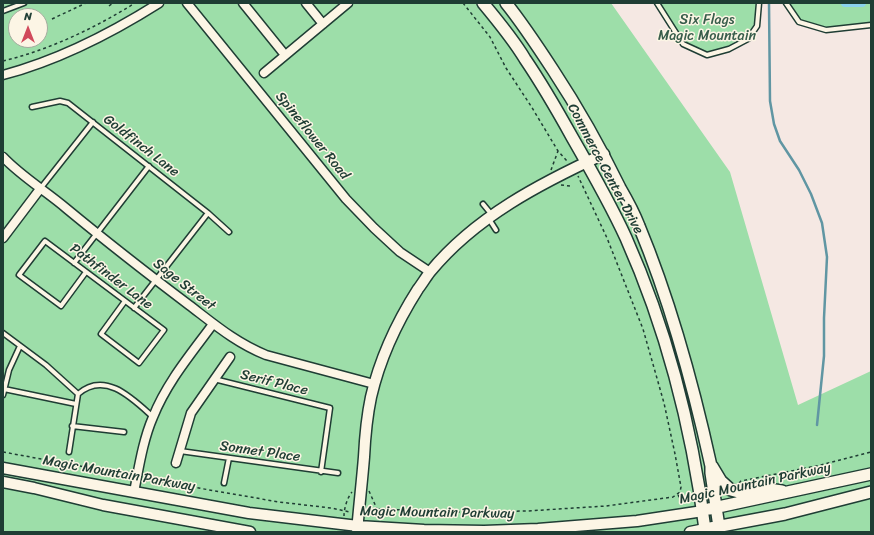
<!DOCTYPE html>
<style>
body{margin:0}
#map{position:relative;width:874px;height:535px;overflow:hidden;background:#f5e8e3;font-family:Sriracha,sans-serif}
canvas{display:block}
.frame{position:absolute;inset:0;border:4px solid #1f3d34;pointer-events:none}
.north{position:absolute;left:8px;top:8px;width:40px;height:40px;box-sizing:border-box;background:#fcf5e5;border:1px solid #a4ab9e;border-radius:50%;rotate:0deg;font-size:11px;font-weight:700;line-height:16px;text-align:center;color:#1f3d34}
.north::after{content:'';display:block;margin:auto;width:14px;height:18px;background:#d1495b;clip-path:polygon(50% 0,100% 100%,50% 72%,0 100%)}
</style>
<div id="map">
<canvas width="874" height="535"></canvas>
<div class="frame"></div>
<div class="north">N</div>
</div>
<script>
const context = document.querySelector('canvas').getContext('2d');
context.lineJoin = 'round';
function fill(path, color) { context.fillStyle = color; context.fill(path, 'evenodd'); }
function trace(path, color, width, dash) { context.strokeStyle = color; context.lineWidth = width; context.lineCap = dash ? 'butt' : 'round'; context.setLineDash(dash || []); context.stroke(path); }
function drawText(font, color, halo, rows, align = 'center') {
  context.font = font + ' Sriracha,sans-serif'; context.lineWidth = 3; context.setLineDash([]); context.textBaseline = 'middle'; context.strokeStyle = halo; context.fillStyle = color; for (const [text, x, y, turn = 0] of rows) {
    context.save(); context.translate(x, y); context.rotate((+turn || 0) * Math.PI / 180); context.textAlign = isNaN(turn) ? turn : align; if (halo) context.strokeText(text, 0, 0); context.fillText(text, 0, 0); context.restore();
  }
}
const green = new Path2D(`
 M3,3H611L730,172L798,405L871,371V532H3ZM16,16H40V40H16Z
 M657,3H760L758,14L748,39L707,55L683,44Z
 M786,3H871V25L826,30L799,22Z`);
const stream = new Path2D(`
 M769,3L770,101L774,124L780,141L799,170L811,194L822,223L827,257L824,318V356L817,425`);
const canal = new Path2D(`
 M845,3H862`);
const path = new Path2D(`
 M463,3L490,37L506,68L531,106L558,151L567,161
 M109,6L113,3
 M52,19L86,3
 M3,61C49,50 95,28 135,3
 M551,170L558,151
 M561,185L570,186
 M3,452L118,473L129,477
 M144,481H158L279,502L331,508L350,512
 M739,483L741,481L821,465L871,452
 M369,491L377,509
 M678,495L684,504
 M679,495L691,498
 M367,511L377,509L460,512L527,511L606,506L673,497L680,492L681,487L675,454L664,403L643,329L607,238L578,176
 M344,516C344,509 347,498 352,492`);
const service = new Path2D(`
 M657,3L683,44L707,55L729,49L748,39L757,26L759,3
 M786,3L799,22L826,30L871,25
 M3,11L24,3
 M32,107L60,101L68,103L208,213L229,232
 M40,189L93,122
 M483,204L492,215
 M489,219L496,230
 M74,263L149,166
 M86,272L61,306L19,275L45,241L164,330L139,363L101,334L125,301
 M134,308L208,213
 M3,333L46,365L78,394
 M214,379L330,408L321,472
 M4,389L76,404
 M78,394C105,370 133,399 153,417
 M3,395L9,370L20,346
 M72,426L124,432
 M180,451L338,473
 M69,452L78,394
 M224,483L229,458`);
const minor = new Path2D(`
 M187,3L346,199L374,228L400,252L430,272
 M243,3L285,55
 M306,3L323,24
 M264,73L348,3
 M3,75C59,60 110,34 159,3
 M3,157C22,177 46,191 67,209C107,242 148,274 189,305C214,324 236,343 266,355L374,384
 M3,238L40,189
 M176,463L191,413L230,357
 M134,492C139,467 143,440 153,417C167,382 191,354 213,324`);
const tertiary = new Path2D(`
 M3,468L249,513L358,526L424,530L484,531L538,529L637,521L703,511
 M3,482L34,488L103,505L250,532
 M357,532C359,507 362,482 364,457C365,437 367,416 371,397C380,358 397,322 418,289C422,284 426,277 430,272C475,217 541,183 604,154
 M690,532L705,529`);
const secondary = new Path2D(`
 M483,3C498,21 513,39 525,59C542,84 557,110 572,137C591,170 610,203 626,238C667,330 692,429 705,529L785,514L871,492
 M506,3C523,24 538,47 553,70C578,108 600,147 620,188C627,200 634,213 639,226C671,303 693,384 711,466V473L719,527
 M712,466L721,481L731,490L742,493L768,489L782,491
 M709,509L871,474`);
const parkNames = [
 ["Six Flags",707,20],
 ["Magic Mountain",707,36]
];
const streetNames = [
 ["Spineflower Road",312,136,51],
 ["Goldfinch Lane",141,146,38],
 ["Commerce Center Drive",605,169,62],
 ["Pathfinder Lane",111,277,37],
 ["Sage Street",184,285,38],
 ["Serif Place",274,383,14],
 ["Sonnet Place",260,452,8],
 ["Magic Mountain Parkway",119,474,10],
 ["Magic Mountain Parkway",755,484,-12],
 ["Magic Mountain Parkway",437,513,1]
];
fill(green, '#9ddea9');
trace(stream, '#6096a3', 2.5);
trace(canal, '#8bd2ed', 8);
trace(service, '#1f3d34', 7);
trace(minor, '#1f3d34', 11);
trace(tertiary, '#1f3d34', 13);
trace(secondary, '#1f3d34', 14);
trace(path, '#1f3d34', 1.5, [3, 3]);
trace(service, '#fcf5e5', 4);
trace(minor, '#fcf5e5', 8);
trace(tertiary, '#fcf5e5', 10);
trace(secondary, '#fcf5e5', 11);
drawText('14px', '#385d4b', '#fcf5e5', parkNames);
drawText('14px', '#1f3d34', '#fcf5e5', streetNames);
</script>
